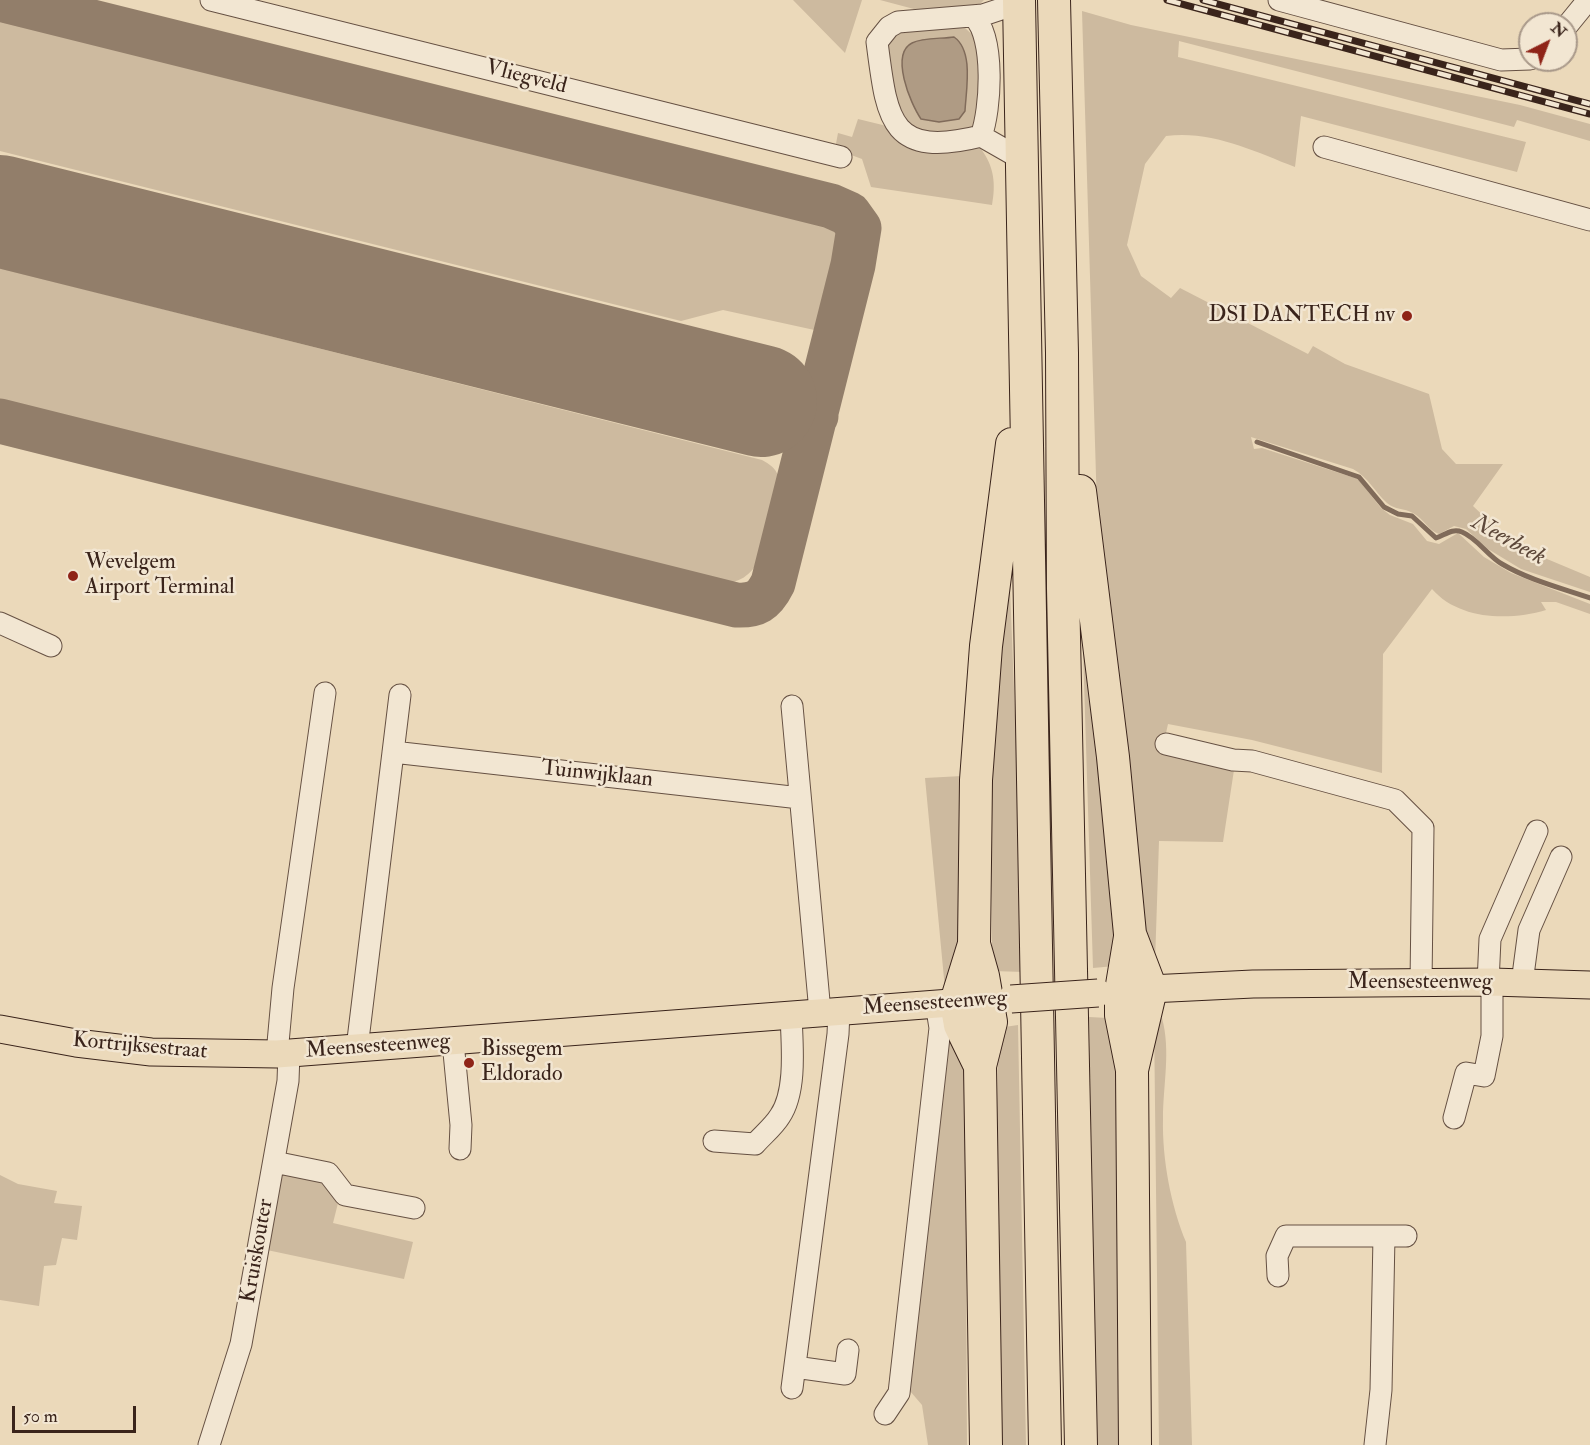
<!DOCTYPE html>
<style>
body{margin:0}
#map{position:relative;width:1590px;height:1445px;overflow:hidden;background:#ebd9ba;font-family:"IM FELL Double Pica",serif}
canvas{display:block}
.north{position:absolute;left:1518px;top:12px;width:60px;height:60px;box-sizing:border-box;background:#f2e6d2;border:2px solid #a89889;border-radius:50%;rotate:42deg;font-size:16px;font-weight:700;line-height:24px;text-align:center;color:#3a241b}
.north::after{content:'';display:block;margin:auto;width:21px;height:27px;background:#8f2418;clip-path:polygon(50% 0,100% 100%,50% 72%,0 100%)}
.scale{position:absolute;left:12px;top:1406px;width:124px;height:27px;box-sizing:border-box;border:3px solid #3a241b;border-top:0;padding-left:8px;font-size:18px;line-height:21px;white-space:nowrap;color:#3a241b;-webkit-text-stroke:4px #f2e6d2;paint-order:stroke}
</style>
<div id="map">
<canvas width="1590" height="1445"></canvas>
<div class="north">N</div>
<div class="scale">50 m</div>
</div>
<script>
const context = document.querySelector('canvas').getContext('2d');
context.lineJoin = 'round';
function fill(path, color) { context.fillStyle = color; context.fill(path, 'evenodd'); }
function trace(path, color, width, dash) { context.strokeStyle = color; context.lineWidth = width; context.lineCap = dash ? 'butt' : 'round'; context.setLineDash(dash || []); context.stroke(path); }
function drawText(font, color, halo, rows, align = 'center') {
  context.font = font + ' "IM FELL Double Pica",serif'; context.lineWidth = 5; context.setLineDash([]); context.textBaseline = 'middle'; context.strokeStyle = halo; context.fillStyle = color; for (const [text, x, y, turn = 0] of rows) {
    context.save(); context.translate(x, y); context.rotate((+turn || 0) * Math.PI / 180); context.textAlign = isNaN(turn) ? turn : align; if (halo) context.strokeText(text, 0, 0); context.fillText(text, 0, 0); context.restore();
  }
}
const green = new Path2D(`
 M793,0H862L845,53Z
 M880,0H984L979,5L929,13Z
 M1082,11L1131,25L1520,105L1590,124V141L1517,120L1514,127L1179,41L1178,57L1526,142L1517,172L1301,116L1295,167C1254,151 1211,130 1166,136L1145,164L1127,245L1141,276L1171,298L1180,288L1308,354L1313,346L1345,364L1429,394L1442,449L1456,464H1503L1473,506L1491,523L1485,533L1590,577V592L1521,569L1488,549L1466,529L1454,526L1439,534C1428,530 1424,519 1413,513C1404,508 1395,510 1387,503C1374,491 1369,478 1353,469L1251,437L1254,449L1262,448L1358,479L1381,508L1390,515L1413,524L1427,541L1439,544L1458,533L1484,557L1511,573L1590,604V614L1556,602H1541L1546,610C1509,621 1459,620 1432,589L1383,654L1382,773L1252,740L1168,724L1162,751L1234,770L1223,842L1159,841L1155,963L1149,958L1124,728L1097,509Z
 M0,14L821,218L839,232L841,243L819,331L723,310L681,321L0,151Z
 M963,26L979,41L980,112L972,130L927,136L903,125L885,52L888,43L897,33Z
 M858,119L981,149C994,166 996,184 992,205L871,187L862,159L835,149L838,133L852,137Z
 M0,268L762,460C769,464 776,468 778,476C783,488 776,502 774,513C765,549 758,590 710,583L0,407Z
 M1009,562L1025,972L992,971V730Z
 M1081,587L1116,880L1115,966L1093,968Z
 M962,776L958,972L945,989L925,778Z
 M1089,1017L1108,1018L1115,1033L1125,1445H1097Z
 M1154,1018H1162C1171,1051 1163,1085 1163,1119C1162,1159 1171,1206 1186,1242L1192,1445H1159Z
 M1018,1025L1026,1445H999L995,1369L998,1028Z
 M947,1032L965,1063L967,1445H928L922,1405L904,1384Z
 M281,1174L325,1183L338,1203L333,1223L413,1242L404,1279L267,1250Z
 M0,1175L18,1184L57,1191L54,1203L82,1206L77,1240L62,1238L56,1265L44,1266L39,1306L0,1300Z`);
const water = new Path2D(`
 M954,37C974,51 966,90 965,111L959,119L939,122L921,119C910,103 890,54 912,43C923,37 942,39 954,37Z`);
const stream = new Path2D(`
 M1257,442L1359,477L1384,507L1398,514L1412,516L1436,538C1445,535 1452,528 1462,532C1477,538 1488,556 1502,564C1529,580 1561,588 1590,598`);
const taxiway = new Path2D(`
 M761,401L816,416
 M0,421L736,605C756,606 764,601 773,583L853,265L859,228L849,214L831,206L4,0`);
const runway = new Path2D(`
 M0,211L761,401`);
const minor = new Path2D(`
 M211,0L841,157
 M1279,0L1501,60L1530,59
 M974,17C995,37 991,110 981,136C889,159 887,119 877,42L889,27L898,22L983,15L1019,3
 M1566,27L1588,0
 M981,136L1023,160
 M1324,147L1590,220
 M0,623L51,646
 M792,706L820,1012
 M1166,744L1233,760L1252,761L1395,800L1423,828L1421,983
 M393,752L800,798
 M1488,983L1490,939L1537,831
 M1522,983L1529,930L1561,857
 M453,1042L461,1125L460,1149
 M357,1048L400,695
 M277,1054L283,988L325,693
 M1454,1118L1466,1073L1484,1076L1492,1036V982
 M714,1141L755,1144C763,1135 774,1126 780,1116C797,1091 792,1044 791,1015
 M274,1162L328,1173L345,1195L414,1208
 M1384,1236H1406
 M1278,1276L1277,1256L1286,1236H1384L1381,1390L1375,1445
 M795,1367L845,1374L848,1350
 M792,1388L838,1034L839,1011
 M885,1414L899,1393L940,1028L936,1003
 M209,1445L241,1344L288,1081L289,1053`);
const major = new Path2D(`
 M1129,990L1253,984L1492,982L1590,985
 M0,1029L76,1043L151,1052L277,1054L977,1001`);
const highway = new Path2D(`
 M1019,0L1045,1445
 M1054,0L1062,353L1063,589L1081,1445
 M1080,491L1113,757L1130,934L1151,989L1132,1070
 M1130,937L1121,991V1015L1132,1070L1135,1445
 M974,944L983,976L991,1022L980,1066L986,1445
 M980,1066L960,1025L956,1002L974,944L976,780L986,646L1012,444`);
const rail = new Path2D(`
 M1167,0L1590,114
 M1203,0L1590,104`);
const majorBridge = new Path2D(`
 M1011,999L1098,993`);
const markers = [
 [1407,316,6,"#8f2418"],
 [73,576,6,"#8f2418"],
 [469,1063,6,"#8f2418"]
];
const streetNames = [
 ["Vliegveld",526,78,14],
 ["Tuinwijklaan",597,775,6],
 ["Meensesteenweg",1420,983],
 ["Meensesteenweg",935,1004,-4],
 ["Kortrijksestraat",140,1047,5],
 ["Meensesteenweg",378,1047,-4],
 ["Kruiskouter",258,1251,-80]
];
const poiNames = [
 ["DSI DANTECH nv",1395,316,"right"],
 ["Wevelgem",85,563],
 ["Airport Terminal",85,588],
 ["Bissegem",481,1050],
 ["Eldorado",481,1075]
];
const waterNames = [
 ["Neerbeek",1508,541,29]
];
fill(green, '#cdba9f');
fill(water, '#af9b84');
trace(water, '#806b5a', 1.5);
trace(stream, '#806b5a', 5);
trace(taxiway, '#927e6a', 45);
trace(runway, '#927e6a', 112);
trace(minor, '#665143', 23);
trace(major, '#3a241b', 29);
trace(highway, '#3a241b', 34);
trace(minor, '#f2e6d2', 21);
trace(major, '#ebd9ba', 27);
trace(highway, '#ebd9ba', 32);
trace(rail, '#3a241b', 7);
trace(rail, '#f2e6d2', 4.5, [14]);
trace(majorBridge, '#3a241b', 29, []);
trace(majorBridge, '#ebd9ba', 27);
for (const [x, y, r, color] of markers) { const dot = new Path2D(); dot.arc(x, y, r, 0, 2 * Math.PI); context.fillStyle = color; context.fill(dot); trace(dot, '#f2e6d2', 2); }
drawText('22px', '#3a241b', '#f2e6d2', streetNames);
drawText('22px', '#3a241b', '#f2e6d2', poiNames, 'left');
drawText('italic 24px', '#5d483a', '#f2e6d2', waterNames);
</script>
